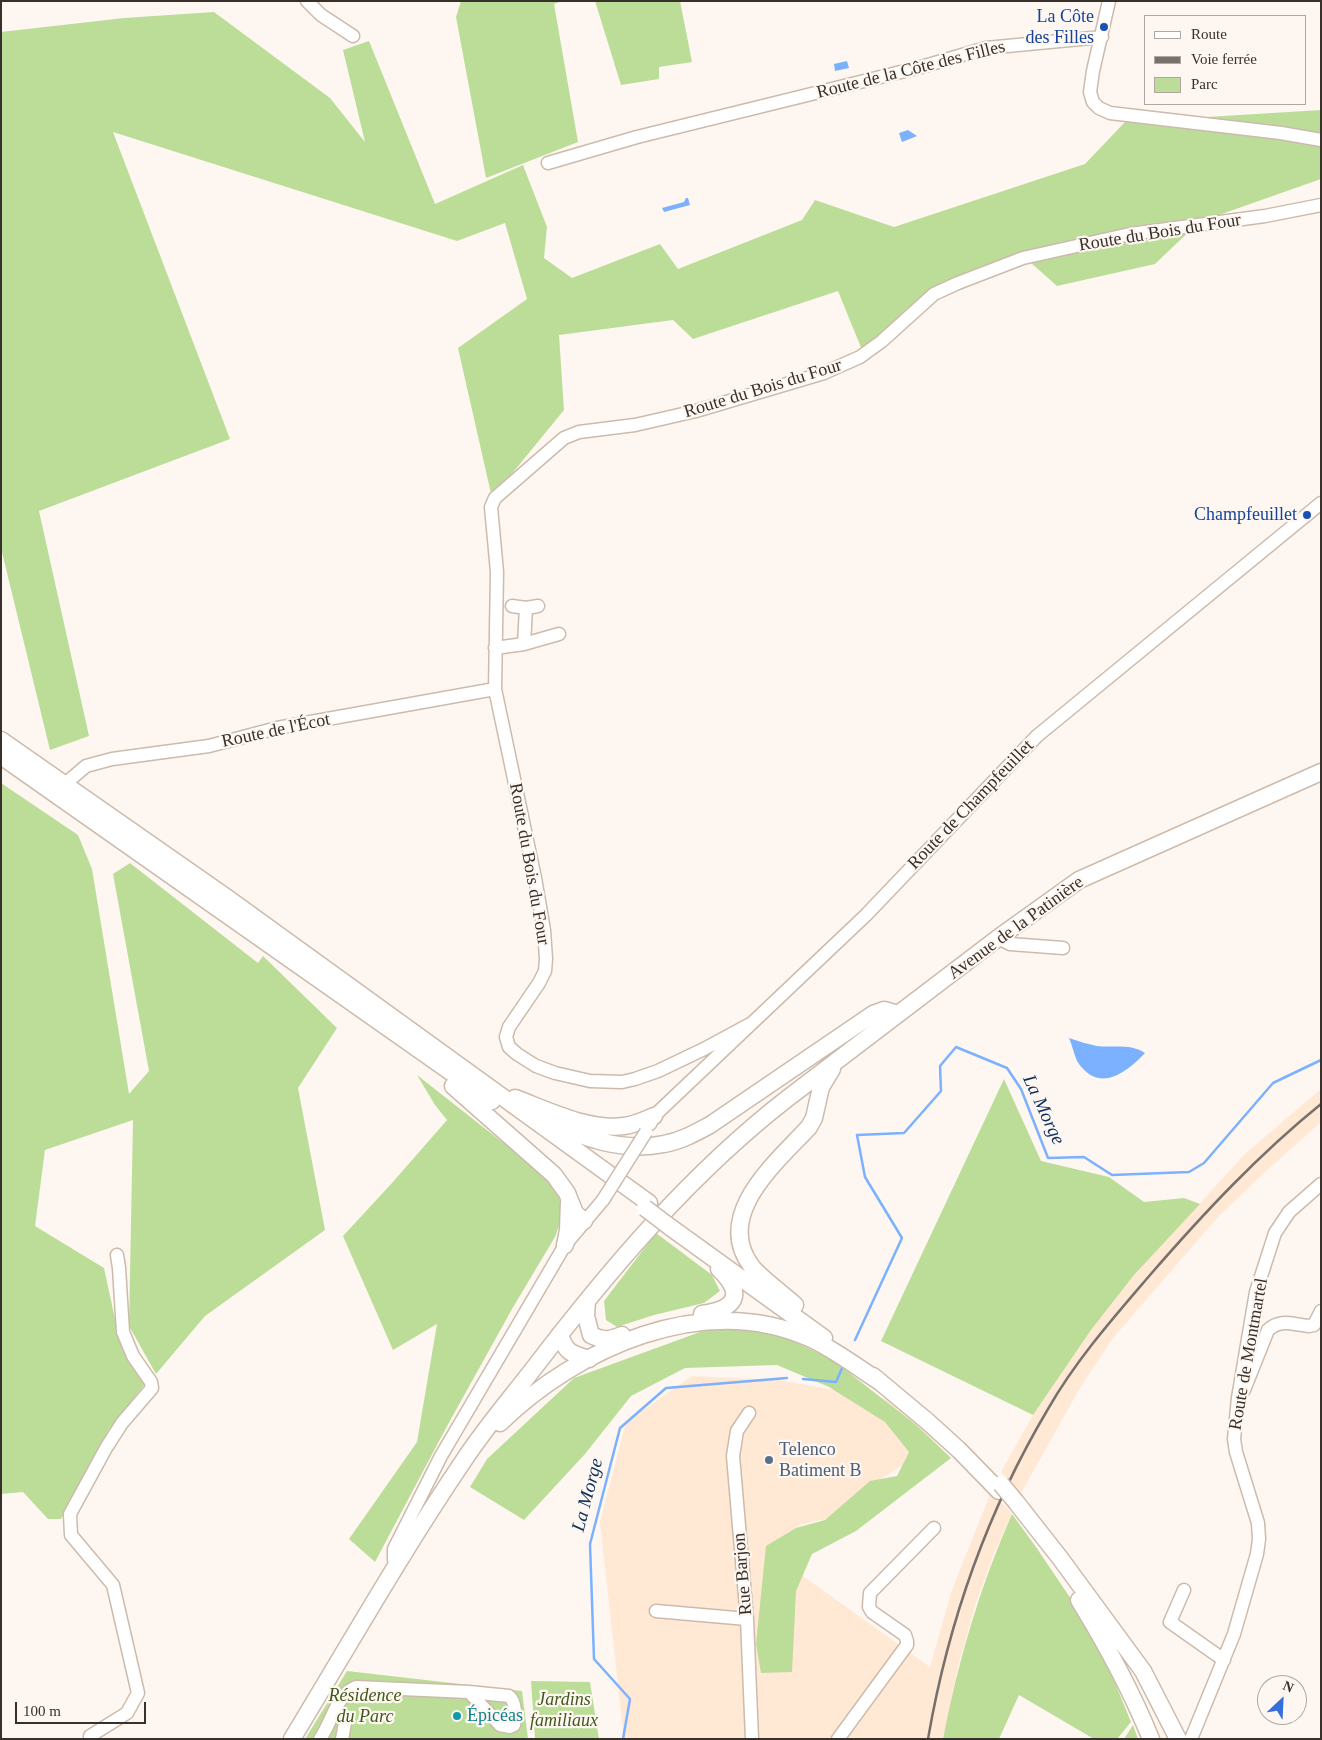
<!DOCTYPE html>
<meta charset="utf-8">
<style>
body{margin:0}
#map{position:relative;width:1322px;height:1740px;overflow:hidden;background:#fef7f1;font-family:"Times New Roman",serif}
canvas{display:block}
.frame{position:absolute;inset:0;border:2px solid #37302b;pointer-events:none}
.legend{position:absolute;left:1144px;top:15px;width:162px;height:90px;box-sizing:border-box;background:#fef7f1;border:1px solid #aea7a2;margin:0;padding:6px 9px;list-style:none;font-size:15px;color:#37302b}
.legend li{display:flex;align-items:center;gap:10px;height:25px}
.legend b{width:25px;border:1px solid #aea7a2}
.north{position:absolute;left:1257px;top:1675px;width:50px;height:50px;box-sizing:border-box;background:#fef7f1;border:1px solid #aea7a2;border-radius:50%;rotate:25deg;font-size:14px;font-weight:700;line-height:20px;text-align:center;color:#37302b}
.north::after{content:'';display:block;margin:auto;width:18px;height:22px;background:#356edd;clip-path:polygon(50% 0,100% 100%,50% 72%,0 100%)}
.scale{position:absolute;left:15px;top:1702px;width:131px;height:22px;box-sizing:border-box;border:2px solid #37302b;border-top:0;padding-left:6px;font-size:15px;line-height:18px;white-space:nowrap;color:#37302b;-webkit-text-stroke:4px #fef7f1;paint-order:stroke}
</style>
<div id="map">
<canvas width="1322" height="1740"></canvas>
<div class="frame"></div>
<ul class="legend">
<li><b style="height:6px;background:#fff"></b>Route</li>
<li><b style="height:6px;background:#77706b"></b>Voie ferrée</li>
<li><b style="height:14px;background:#bcdd98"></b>Parc</li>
</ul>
<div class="north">N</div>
<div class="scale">100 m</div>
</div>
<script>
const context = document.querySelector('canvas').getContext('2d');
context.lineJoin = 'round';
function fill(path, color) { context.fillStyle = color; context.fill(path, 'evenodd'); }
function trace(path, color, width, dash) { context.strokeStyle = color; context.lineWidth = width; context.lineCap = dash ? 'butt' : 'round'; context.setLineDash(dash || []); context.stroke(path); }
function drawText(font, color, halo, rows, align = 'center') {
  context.font = font + ' "Times New Roman",serif'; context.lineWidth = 4.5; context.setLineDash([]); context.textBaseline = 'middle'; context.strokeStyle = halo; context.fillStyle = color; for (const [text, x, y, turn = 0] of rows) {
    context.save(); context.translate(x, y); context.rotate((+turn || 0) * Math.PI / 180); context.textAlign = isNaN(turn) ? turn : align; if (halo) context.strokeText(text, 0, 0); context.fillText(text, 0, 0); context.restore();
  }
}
const built = new Path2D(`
 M1321,1089V1122L1266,1171L1218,1217L1113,1338L1081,1386L1020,1495L1001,1472L1033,1415L1091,1330L1134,1275L1246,1153Z
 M692,1376L779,1380L895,1401L951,1458L922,1453L876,1482L838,1516L800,1525L782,1542L775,1556L930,1667L952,1590L991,1492L1012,1514L994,1553L976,1603L959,1663L943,1739H624L600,1522L626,1422Z`);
const green = new Path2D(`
 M461,1H562L554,4L578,142L486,178L456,17Z
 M595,1H680L692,62L659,67V79L621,85Z
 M214,12L330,98L365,142L343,50L369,41L435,204L523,165L547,227L544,258L572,278L660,244L678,269L802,220L815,200L894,227L1085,164L1125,122L1321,110V179L1199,222L1155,264L1057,286L1022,255L937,296L862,350L838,291L693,339L673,320L559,335L564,410L492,498L458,348L527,299L505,223L457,241L113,132L230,439L39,511L89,736L50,750L1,548V32L124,18Z
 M1,783L78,835L92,869L129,1094L149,1071L113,874L130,863L258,963L263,956L337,1028L298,1088L325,1230L205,1316L156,1374L129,1326L133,1120L45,1150L35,1226L104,1268L118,1333L145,1384L109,1429L61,1519H48L23,1492L1,1494Z
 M417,1075L553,1182L564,1212L555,1237L512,1309L446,1428L375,1562L349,1539L417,1442L437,1324L393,1350L343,1236L392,1183L447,1120L435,1105Z
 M1004,1079L1041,1161L1109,1177L1144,1202L1184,1198L1200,1204L1134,1275L1091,1330L1033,1415L881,1341Z
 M656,1233L712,1275L720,1291L704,1303L654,1315L617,1327L606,1320L604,1301Z
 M711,1328L777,1333L834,1361L915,1424L951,1458L856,1531L812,1554L796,1591L792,1672L761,1673L756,1644L766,1546L796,1528L825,1520L870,1481L897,1476L909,1452L885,1422L829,1387L777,1365L685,1368L631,1396L585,1454L524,1520L470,1487L487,1459L574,1378Z
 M1012,1514L1036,1547L1096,1636L1131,1722L1117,1739H1094L1019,1695L999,1739H943C958,1661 980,1586 1012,1514Z
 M347,1671L522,1691L528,1739H305Z
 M531,1681L590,1682L599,1739H535Z
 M1133,1725L1138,1739H1124Z`);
const water = new Path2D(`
 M847,61L849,68L835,71L834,64Z
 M908,130L917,136L902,142L899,133Z
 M686,198H688L690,205L664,212L662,208L684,202Z
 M1069,1038C1078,1041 1087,1044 1097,1046C1113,1048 1130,1043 1145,1053C1125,1074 1098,1094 1077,1061C1074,1054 1072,1045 1069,1038Z`);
const stream = new Path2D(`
 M855,1340L902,1238L865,1177L857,1135L904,1133L941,1091L940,1066L956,1047L1007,1068L1021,1089L1048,1158L1084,1157L1112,1175L1189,1172L1204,1163L1273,1083L1321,1060
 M803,1379L836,1382L843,1366
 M623,1739L630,1699L594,1659L590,1544L620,1428L666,1388L787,1378`);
const minor = new Path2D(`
 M307,1L321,15L353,36
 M1109,1L1093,71L1090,92L1093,102L1099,108L1110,113L1281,133L1321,140
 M548,163L637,137L921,67L986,48L1102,37
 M512,606L526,608L538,606
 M524,644L559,634
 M495,648L524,644L526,608
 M65,784L86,766L112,759L209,746L277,728L495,689
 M998,938L1010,944L1063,948
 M752,1023L704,1049L658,1071L635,1079L622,1082L590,1081L555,1073L536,1066L517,1054L509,1047L506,1037L509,1027L539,983L545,971L546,959L544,930L535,878L495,689L497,572L491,507L495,498L564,438L579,432L635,425L696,411L824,373L860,357L882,341L934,294L958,283L1023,258L1130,234L1265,216L1321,205
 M650,1124L654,1116L866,915L1037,736L1321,503
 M1244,1390L1268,1330C1281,1318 1293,1325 1309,1326L1314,1325L1321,1311
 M749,1413L737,1431L733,1456L747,1619L752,1739
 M399,1563L394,1560V1549L441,1456L565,1245L603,1200
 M1184,1590L1170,1622L1224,1660
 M656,1611L747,1619
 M90,1739V1736L127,1713L138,1693L113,1585L71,1535L70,1514L106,1448L122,1423L152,1388L151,1382L133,1356L123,1332L119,1268L117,1255
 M320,1739C332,1722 336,1695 356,1687L469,1692L509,1696C516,1702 516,1716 514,1725L510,1727L500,1725L469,1692
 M342,1739L345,1723
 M838,1739L907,1645V1641L905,1635L872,1612L869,1607L870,1593L934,1528
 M1191,1739L1234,1634L1257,1554L1259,1539L1258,1523L1236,1452L1234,1439L1238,1398L1256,1292L1275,1233L1289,1212L1321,1184`);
const major = new Path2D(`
 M1,740L226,897L649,1203
 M1,756L492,1101
 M453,1086L554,1175L567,1193L575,1213L584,1221
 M515,1098C547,1110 589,1131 624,1126C634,1125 645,1120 654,1116
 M545,1118C580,1139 624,1152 664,1144C681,1141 695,1133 710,1125L873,1014L884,1010L898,1014
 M670,1227L824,1338
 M565,1245L568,1230L569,1202
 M587,1301L586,1316L591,1335C603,1341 610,1340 622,1335
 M795,1305C783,1294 761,1278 752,1267C712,1215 777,1162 809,1127L814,1118L821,1087L832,1069
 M702,1314C735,1309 746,1295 719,1269
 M560,1334C565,1352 571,1354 589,1359
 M873,1376L927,1421L959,1450L999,1491
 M500,1423C577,1348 703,1291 809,1338C834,1349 857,1367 880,1382
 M1016,1502L1060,1558L1143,1671L1178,1739
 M1079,1600C1106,1644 1131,1690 1151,1739
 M292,1739C349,1645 403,1550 464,1460C485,1428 510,1399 534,1368C609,1270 690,1174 788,1098L998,938L1079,880L1321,772`);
const rail = new Path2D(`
 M928,1739C948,1623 988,1510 1048,1409C1076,1360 1114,1317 1150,1275C1203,1214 1258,1155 1321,1104`);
const minorBridge = new Path2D(`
 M603,1200L646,1132`);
const majorBridge = new Path2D(`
 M645,1208L670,1227
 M1001,1484L1016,1502`);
const markers = [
 [1104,27,5,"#1a4fb4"],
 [1307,515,5,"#1a4fb4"],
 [769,1460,5,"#5c6f8a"],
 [457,1716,5,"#0f9aa8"]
];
const transitNames = [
 ["La Côte",1094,17],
 ["des Filles",1094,38],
 ["Champfeuillet",1297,515]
];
const streetNames = [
 ["Route de la Côte des Filles",911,70,-14],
 ["Route du Bois du Four",1160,233,-9],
 ["Route du Bois du Four",763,389,-17],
 ["Route de l'Écot",276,731,-12],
 ["Route de Champfeuillet",971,805,-46],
 ["Route du Bois du Four",529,864,80],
 ["Avenue de la Patinière",1016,928,-36],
 ["Route de Montmartel",1249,1354,-80],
 ["Rue Barjon",743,1574,-95]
];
const serviceNames = [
 ["Telenco",779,1450],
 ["Batiment B",779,1471]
];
const parkNames = [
 ["Résidence",365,1696],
 ["du Parc",365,1717],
 ["Jardins",564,1700],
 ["familiaux",564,1721]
];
const cultureNames = [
 ["Épicéas",467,1716]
];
const waterNames = [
 ["La Morge",1043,1110,65],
 ["La Morge",588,1495,-75]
];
fill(built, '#ffe8d4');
fill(green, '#bcdd98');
fill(water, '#7bb1fe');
trace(stream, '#7bb1fe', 2.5);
trace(minor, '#ccbbad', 15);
trace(major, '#ccbbad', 19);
trace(minor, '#fff', 12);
trace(major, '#fff', 16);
trace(rail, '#77706b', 2.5);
trace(minorBridge, '#ccbbad', 15, []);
trace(majorBridge, '#ccbbad', 19, []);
trace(minorBridge, '#fff', 12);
trace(majorBridge, '#fff', 16);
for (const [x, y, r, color] of markers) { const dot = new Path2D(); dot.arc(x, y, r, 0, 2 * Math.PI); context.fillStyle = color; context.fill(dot); trace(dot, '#fef7f1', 2); }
drawText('18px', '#164399', '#fef7f1', transitNames, 'right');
drawText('18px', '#37302b', '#fef7f1', streetNames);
drawText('18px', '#4e5e75', '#fef7f1', serviceNames, 'left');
drawText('italic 18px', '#3f591b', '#fef7f1', parkNames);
drawText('18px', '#0d838f', '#fef7f1', cultureNames, 'left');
drawText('italic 19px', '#0c2f5e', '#fef7f1', waterNames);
</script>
